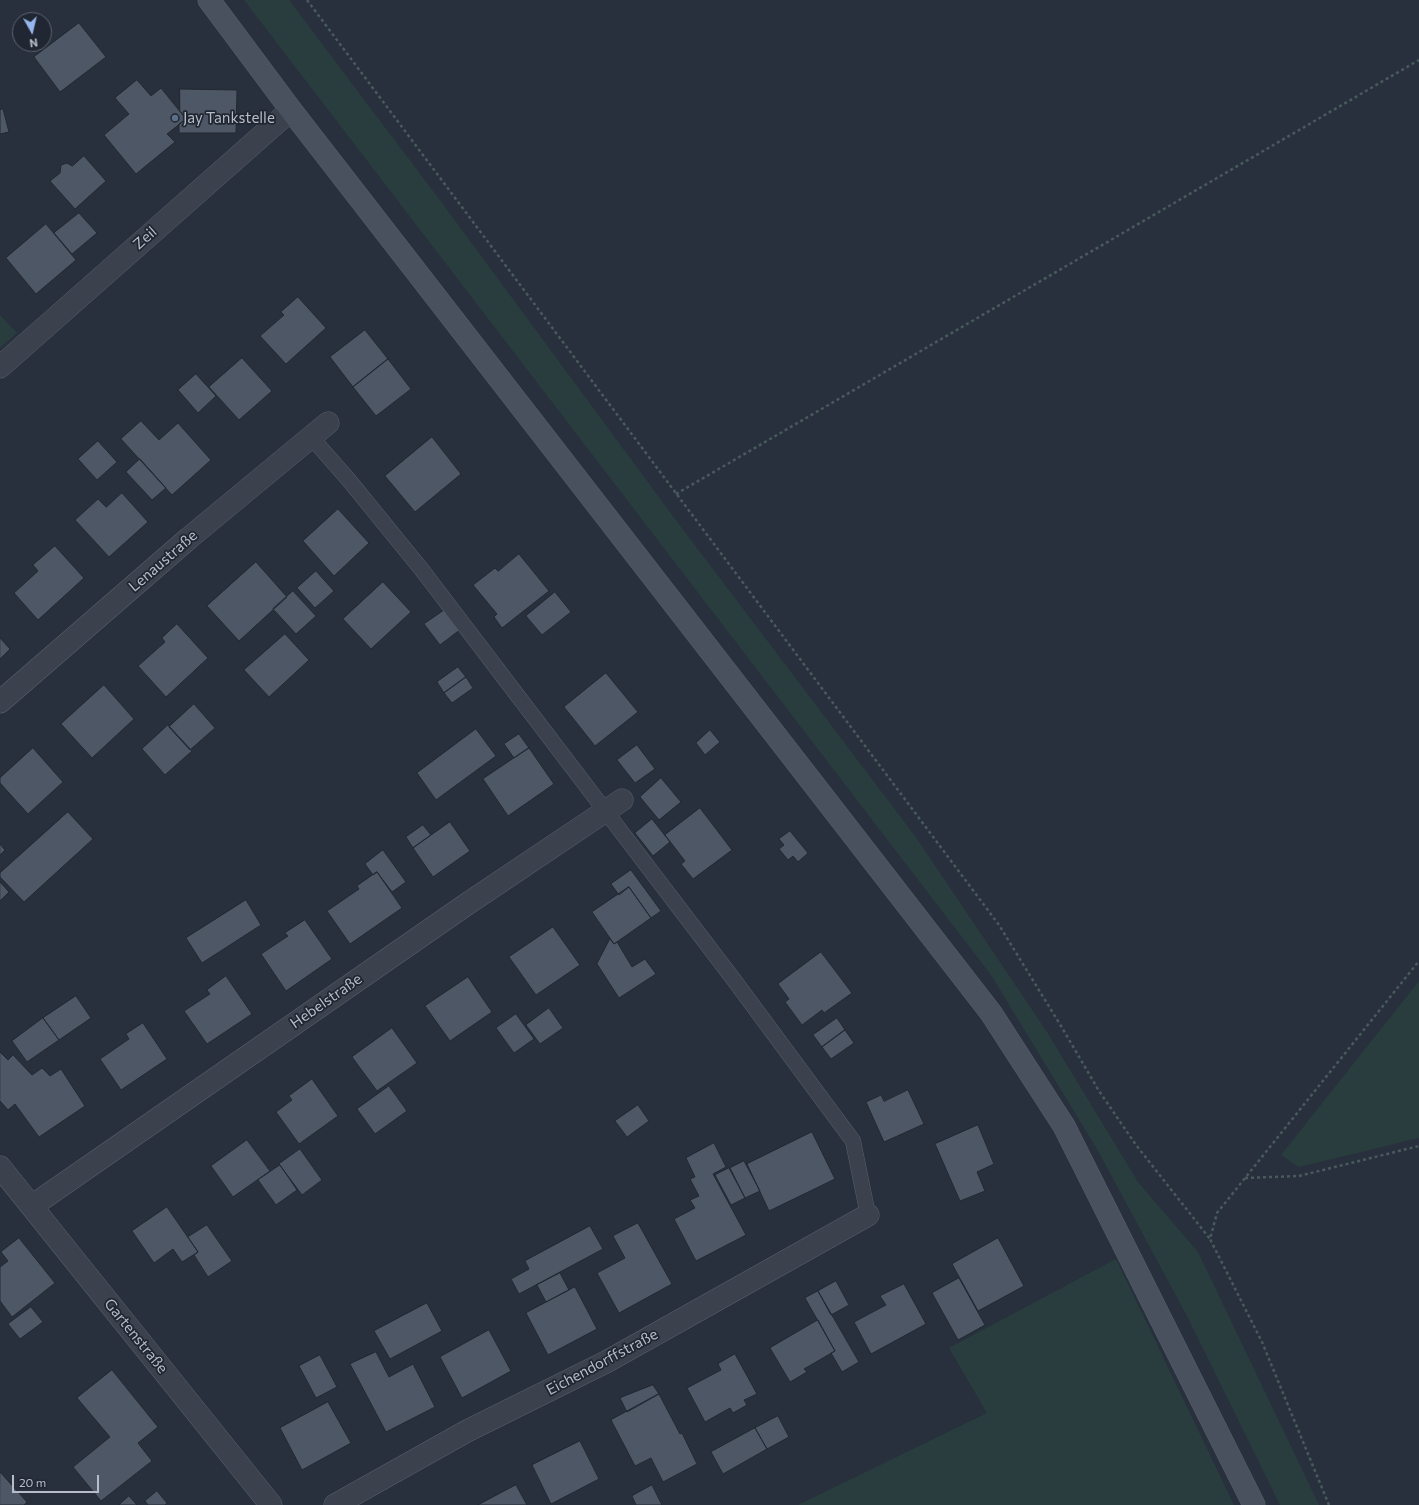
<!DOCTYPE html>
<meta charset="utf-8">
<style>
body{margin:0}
#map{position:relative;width:1419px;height:1505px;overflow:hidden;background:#27303c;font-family:Commissioner,sans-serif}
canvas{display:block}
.north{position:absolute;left:12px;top:12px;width:40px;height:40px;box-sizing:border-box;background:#202732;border:1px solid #5c636e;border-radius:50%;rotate:172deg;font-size:11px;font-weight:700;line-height:16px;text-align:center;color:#b7bdc8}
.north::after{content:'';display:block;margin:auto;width:14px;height:18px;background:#96b7ee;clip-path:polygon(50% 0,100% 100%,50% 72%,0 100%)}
.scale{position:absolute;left:12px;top:1475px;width:87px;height:18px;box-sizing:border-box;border:2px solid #b7bdc8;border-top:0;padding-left:5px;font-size:12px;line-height:14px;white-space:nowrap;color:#b7bdc8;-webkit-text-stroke:3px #202732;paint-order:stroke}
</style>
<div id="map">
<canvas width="1419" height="1505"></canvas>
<div class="north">N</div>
<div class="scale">20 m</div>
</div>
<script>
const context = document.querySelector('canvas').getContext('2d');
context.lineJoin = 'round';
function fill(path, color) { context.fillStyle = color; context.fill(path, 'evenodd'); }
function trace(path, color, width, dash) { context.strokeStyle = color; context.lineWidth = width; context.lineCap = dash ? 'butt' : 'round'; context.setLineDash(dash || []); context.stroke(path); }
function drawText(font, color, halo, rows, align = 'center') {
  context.font = font + ' Commissioner,sans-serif'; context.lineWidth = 3.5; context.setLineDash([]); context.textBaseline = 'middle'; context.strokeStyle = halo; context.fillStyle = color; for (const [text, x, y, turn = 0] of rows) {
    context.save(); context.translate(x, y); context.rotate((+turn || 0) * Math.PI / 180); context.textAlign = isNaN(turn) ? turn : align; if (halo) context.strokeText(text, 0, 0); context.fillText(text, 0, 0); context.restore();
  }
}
const green = new Path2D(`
 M244,0H289L445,207L675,519L915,836L1047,1032L1138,1182L1198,1252L1319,1505H1280L1188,1318L1097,1149L991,975Z
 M0,315L17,333L0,348Z
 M1419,981V1138L1299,1167L1281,1155Z
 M1116,1259L1234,1505H798L987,1413L949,1348Z`);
const building = new Path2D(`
 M79,23L106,57L60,92L34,57Z
 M137,80L151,96L161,88L186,119L167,134L175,142L136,174L104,135L129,114L115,98Z
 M180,89L237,90L236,133H179V124L186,119L180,111Z
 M3,109L9,132L0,134V110Z
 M84,156L106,181L75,209L50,181L60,173L61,165L67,163L72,166Z
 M79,213L97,233L72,254L54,233Z
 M46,224L76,260L36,294L6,258Z
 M298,297L326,328L286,364L260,336L284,315L281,312Z
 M365,330L388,359L353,387L330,357Z
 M242,358L272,391L239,420L209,387Z
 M388,359L411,389L376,416L353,387Z
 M196,374L216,396L198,413L178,390Z
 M141,421L159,440L178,423L211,460L172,495L121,439Z
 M432,437L461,474L415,512L385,476Z
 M98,441L117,462L97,480L78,459Z
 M140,459L166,488L152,500L126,472Z
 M122,493L148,522L109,557L75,520L98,499L106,507Z
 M338,509L369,543L334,576L303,541Z
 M55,546L84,578L38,620L14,593L38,571L33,565Z
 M519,554L549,591L502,628L494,617L497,614L473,585L495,568L498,571Z
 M256,562L287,597L239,641L207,606Z
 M316,571L334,591L315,608L297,588Z
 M383,582L411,612L371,649L343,619Z
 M293,591L316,616L296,634L273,609Z
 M555,592L571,612L542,635L526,616Z
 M446,609L461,629L440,645L424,624Z
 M177,624L208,658L166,697L138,666L165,642L162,638Z
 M285,634L309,660L269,697L244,670Z
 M0,638L10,649L0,659Z
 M458,667L466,677L444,693L437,682Z
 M606,673L638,712L595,746L564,707Z
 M466,677L473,688L452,703L444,693Z
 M104,685L134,719L92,758L61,724Z
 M194,704L215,728L190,750L169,727Z
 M168,725L192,751L165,775L142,749Z
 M476,729L496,756L436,800L417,773Z
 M710,730L720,742L705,755L696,743Z
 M519,734L529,748L514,758L504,744Z
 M637,745L655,769L635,783L617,760Z
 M33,748L63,782L28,814L0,783V778Z
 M529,748L554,784L508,816L483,779Z
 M661,778L681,802L659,820L640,797Z
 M700,808L732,850L693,879L681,864L685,861L665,835Z
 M68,812L93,839L24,902L0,877V873Z
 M652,819L670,842L653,856L635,833Z
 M450,822L470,851L433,877L413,848Z
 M423,825L431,835L413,848L406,837Z
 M790,831L808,853L798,862L793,856L788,860L779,849L784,845L779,839Z
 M0,844L5,850L0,855Z
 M383,850L406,882L392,892L377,872L373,875L365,864Z
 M631,870L661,911L651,918L629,887L619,895L611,884Z
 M377,872L402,908L350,944L327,911L359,889L357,886Z
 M0,882L9,892L0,901Z
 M629,887L651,918L614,944L592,912Z
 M246,900L261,925L202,963L186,938Z
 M305,920L332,959L286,991L261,954L288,936L285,933Z
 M553,927L580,965L536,995L509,957Z
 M610,939L614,944L617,942L632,967L645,959L656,974L619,998L597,964Z
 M821,952L852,993L824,1013L822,1010L802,1025L785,1002L789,999L778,984Z
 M226,976L252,1014L207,1044L184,1011L210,994L207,990Z
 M468,977L492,1012L450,1041L425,1006Z
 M76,996L91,1018L59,1040L43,1018Z
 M549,1008L563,1028L540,1044L526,1025Z
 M516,1014L534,1039L514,1053L496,1028Z
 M43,1018L59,1040L27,1062L12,1041Z
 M837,1018L845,1030L822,1047L813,1035Z
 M143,1023L167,1059L121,1090L100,1059L129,1039L126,1034Z
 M392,1028L417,1063L377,1091L352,1057Z
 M845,1030L854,1043L831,1059L822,1047Z
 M0,1052L8,1060L13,1055L32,1075L42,1068L50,1076L61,1069L85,1106L39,1137L15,1104L8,1110L0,1101Z
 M312,1079L338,1116L299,1144L276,1112L292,1100L289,1096Z
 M389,1086L407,1111L375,1134L357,1109Z
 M908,1090L924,1124L884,1142L866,1102L881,1095L884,1101Z
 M638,1105L649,1121L627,1137L615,1121Z
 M978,1125L994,1164L977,1172L985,1191L960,1201L935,1144Z
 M812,1132L835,1179L769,1211L747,1164Z
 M247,1140L270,1171L233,1197L211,1166Z
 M714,1143L726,1167L713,1174L746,1235L696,1261L674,1219L695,1208L690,1200L699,1196L690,1179L695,1177L686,1158Z
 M300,1149L322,1180L302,1195L279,1164Z
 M744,1161L760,1191L745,1198L730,1168Z
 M280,1165L297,1190L276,1205L258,1180Z
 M729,1168L745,1198L731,1205L715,1175Z
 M167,1207L198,1252L182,1262L173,1249L154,1263L132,1231Z
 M638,1223L672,1284L619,1313L597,1273L625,1258L613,1236Z
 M207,1225L232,1261L208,1277L194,1255L198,1252L188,1237Z
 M590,1226L603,1249L519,1294L511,1279L529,1269L525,1261Z
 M19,1238L55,1283L12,1317L0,1301V1267L8,1261L1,1252Z
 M998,1238L1024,1286L978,1311L952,1264Z
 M560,1273L569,1290L546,1302L537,1285Z
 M959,1278L985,1325L958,1340L932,1293Z
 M836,1281L849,1305L831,1315L818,1291Z
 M904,1284L926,1324L871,1354L854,1322L886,1305L880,1296Z
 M575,1287L597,1329L548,1355L526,1313Z
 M818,1291L859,1362L842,1372L831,1353L835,1351L805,1298Z
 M427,1303L442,1331L390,1359L374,1331Z
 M31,1307L43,1322L20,1339L8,1324Z
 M818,1320L835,1351L804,1369L807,1372L790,1382L770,1348Z
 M489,1330L511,1371L462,1398L440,1357Z
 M376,1352L389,1377L413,1364L435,1407L386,1432L350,1364Z
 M735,1354L757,1394L744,1400L747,1405L733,1413L730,1408L705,1422L687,1388L721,1370L718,1364Z
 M320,1355L337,1387L316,1398L299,1366Z
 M112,1370L158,1427L138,1443L152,1461L101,1501L73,1467L110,1437L77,1398Z
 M653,1385L659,1394L627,1412L620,1398Z
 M659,1394L680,1434L682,1433L697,1464L663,1482L651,1458L635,1466L611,1420Z
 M328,1402L351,1443L302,1470L280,1428Z
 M778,1416L789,1437L767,1449L755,1428Z
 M755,1428L767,1449L723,1474L711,1452Z
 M580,1441L599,1479L551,1504L532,1465Z
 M0,1472L27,1502L24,1505H0Z
 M516,1485L527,1505H478Z
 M652,1485L662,1505H636L632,1496Z
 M157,1491L167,1503L165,1505H148L145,1501Z
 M129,1496L137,1505H119Z`);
const path = new Path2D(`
 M307,0L999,925L1061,1026L1099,1091L1136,1145L1210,1239
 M676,494L1419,60
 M1245,1178L1299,1176L1419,1146
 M1329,1505L1262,1342L1210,1239L1217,1213L1419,961`);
const lane = new Path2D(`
 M311,437L348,479L422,570L734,980L853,1141L868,1215`);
const street = new Path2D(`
 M0,367L291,110
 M0,702L189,538L328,423
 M0,1167L271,1505
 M32,1206L467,904L622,800
 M335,1505L467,1431L606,1362L868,1215`);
const secondary = new Path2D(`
 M209,0L291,110L991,1013L1064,1126L1254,1505`);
const markers = [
 [175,118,4,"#5c6f8a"]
];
const poiNames = [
 ["Jay Tankstelle",183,118]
];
const streetNames = [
 ["Zeil",145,238,-42],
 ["Lenaustraße",163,561,-41],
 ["Hebelstraße",326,1001,-35],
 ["Gartenstraße",136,1336,51],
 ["Eichendorffstraße",602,1362,-28]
];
fill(green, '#2a3d3e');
fill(building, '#4e5765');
trace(building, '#222934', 1);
trace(lane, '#59606b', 16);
trace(street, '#59606b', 23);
trace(secondary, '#59606b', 23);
trace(path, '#495a5d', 2.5, [3, 3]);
trace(lane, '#3b424d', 15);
trace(street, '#3b424d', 22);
trace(secondary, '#49515f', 22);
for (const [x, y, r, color] of markers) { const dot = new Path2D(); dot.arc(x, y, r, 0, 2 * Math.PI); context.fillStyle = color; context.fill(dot); trace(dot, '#202732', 1.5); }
drawText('15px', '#b7bdc8', '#202732', poiNames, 'left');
drawText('15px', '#b7bdc8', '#202732', streetNames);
</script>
